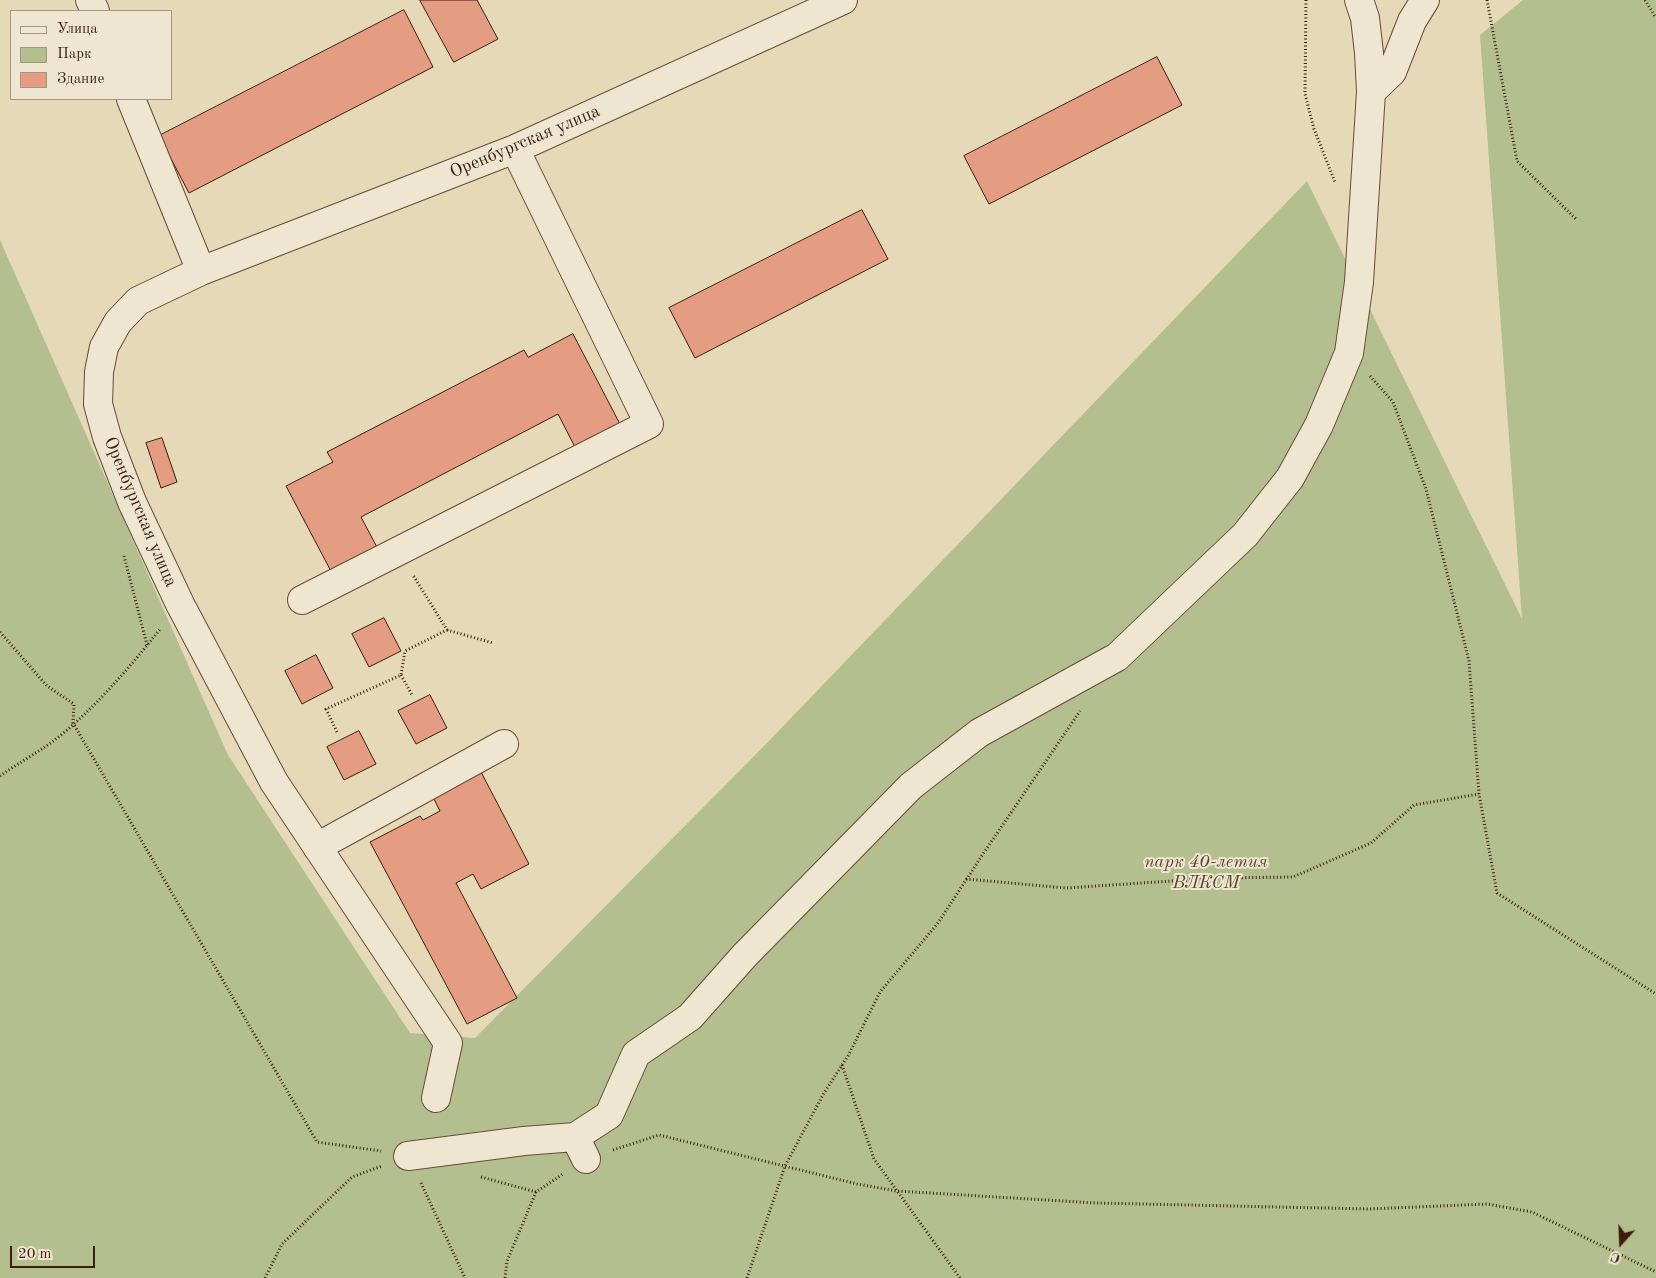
<!DOCTYPE html>
<meta charset="utf-8">
<style>
body{margin:0}
#map{position:relative;width:1656px;height:1278px;overflow:hidden;background:#e5d9b7;font-family:"Old Standard TT",serif}
canvas{display:block}
.legend{position:absolute;left:10px;top:10px;width:162px;height:90px;box-sizing:border-box;background:#eee6d0;border:1px solid #a79582;margin:0;padding:6px 9px;list-style:none;font-size:15px;color:#3d1c0c}
.legend li{display:flex;align-items:center;gap:10px;height:25px}
.legend b{width:25px;border:1px solid #a79582}
.north{position:absolute;left:1596px;top:1218px;width:50px;height:50px;-webkit-text-stroke:4px #eee6d0;paint-order:stroke;rotate:200deg;font-size:14px;font-weight:700;line-height:20px;text-align:center;color:#3d1c0c}
.north::after{content:'';display:block;margin:auto;width:18px;height:22px;background:#3d1c0c;clip-path:polygon(50% 0,100% 100%,50% 72%,0 100%)}
.scale{position:absolute;left:10px;top:1246px;width:85px;height:22px;box-sizing:border-box;border:2px solid #3d1c0c;border-top:0;padding-left:6px;font-size:15px;line-height:18px;white-space:nowrap;color:#3d1c0c;-webkit-text-stroke:4px #eee6d0;paint-order:stroke}
</style>
<div id="map">
<canvas width="1656" height="1278"></canvas>
<ul class="legend">
<li><b style="height:6px;background:#eee6d0"></b>Улица</li>
<li><b style="height:14px;background:#b4bf8f"></b>Парк</li>
<li><b style="height:14px;background:#e49d83"></b>Здание</li>
</ul>
<div class="north">С</div>
<div class="scale">20 m</div>
</div>
<script>
const context = document.querySelector('canvas').getContext('2d');
context.lineJoin = 'round';
function fill(path, color) { context.fillStyle = color; context.fill(path, 'evenodd'); }
function trace(path, color, width, dash) { context.strokeStyle = color; context.lineWidth = width; context.lineCap = dash ? 'butt' : 'round'; context.setLineDash(dash || []); context.stroke(path); }
function drawText(font, color, halo, rows, align = 'center') {
  context.font = font + ' "Old Standard TT",serif'; context.lineWidth = 4; context.setLineDash([]); context.textBaseline = 'middle'; context.strokeStyle = halo; context.fillStyle = color; for (const [text, x, y, turn = 0] of rows) {
    context.save(); context.translate(x, y); context.rotate((+turn || 0) * Math.PI / 180); context.textAlign = isNaN(turn) ? turn : align; if (halo) context.strokeText(text, 0, 0); context.fillText(text, 0, 0); context.restore();
  }
}
const green = new Path2D(`
 M1523,0H1656V1278H0V240L228,755L410,1033L475,1038L766,744L1307,181L1522,619L1480,35Z`);
const building = new Path2D(`
 M420,0H477L498,39L454,62Z
 M404,10L433,67L189,193L159,136Z
 M1157,57L1182,105L989,204L964,156Z
 M862,210L888,259L695,358L669,308Z
 M573,334L621,426L576,449L558,414L361,517L379,551L333,575L286,486L333,462L327,452L524,350L528,357Z
 M162,438L177,482L161,488L146,443Z
 M384,618L401,651L369,667L352,634Z
 M316,655L333,688L302,704L285,671Z
 M430,695L447,728L416,744L398,711Z
 M359,731L376,764L344,780L327,747Z
 M480,770L529,864L481,889L473,874L456,883L517,998L467,1024L370,842L420,816L423,820L440,811L432,795Z`);
const path = new Path2D(`
 M1306,0L1305,94L1314,129L1335,182
 M1487,0L1517,161L1576,219
 M1645,0L1656,18
 M1370,376L1393,402L1426,489L1469,661L1479,794L1497,893L1656,994
 M124,556L147,645
 M447,630L493,643
 M0,632L47,686L74,704L73,723L317,1142L381,1151
 M401,675L412,695
 M337,732L326,709L401,675L405,651L447,630L413,575
 M0,776C17,764 35,754 52,742C92,712 129,668 161,628
 M966,879L1066,888L1217,878L1293,877L1371,843L1414,805L1479,794
 M842,1065L874,1159L960,1278
 M613,1150L659,1135L857,1184L897,1191L1096,1203L1369,1209L1487,1204L1532,1212L1656,1272
 M481,1177L536,1192
 M421,1183L465,1278
 M265,1278L282,1244L352,1177L382,1166
 M505,1278L507,1261L536,1192L563,1174
 M747,1278L785,1166L824,1093L848,1056L880,992L938,923L983,854L1080,711`);
const minor = new Path2D(`
 M90,0L95,11
 M1371,92L1392,72L1412,21L1425,0
 M131,99L201,271
 M302,600L649,424L515,149
 M317,847L504,744
 M436,1098L448,1043L274,782L180,604L132,502L107,437L98,404L99,372L104,347L118,322L138,301L201,271L515,149L843,0
 M575,1137L586,1159
 M408,1156L524,1141L575,1137L609,1115L636,1054L690,1017L745,955L911,786L979,733L1117,657L1245,535L1290,478L1319,425L1349,353L1359,282L1371,92L1369,53L1365,18L1359,0`);
const streetNames = [
 ["Оренбургская улица",525,142,-23],
 ["Оренбургская улица",140,512,67]
];
const parkNames = [
 ["парк 40-летия",1206,862],
 ["ВЛКСМ",1206,883]
];
fill(green, '#b4bf8f');
fill(building, '#e49d83');
trace(building, '#3d1c0c', 1);
trace(minor, '#674b37', 30);
trace(path, '#3d1c0c', 3, [1, 2.5]);
trace(minor, '#eee6d0', 28);
drawText('18px', '#3d1c0c', '#eee6d0', streetNames);
drawText('italic 18px', '#5b452d', '#eee6d0', parkNames);
</script>
